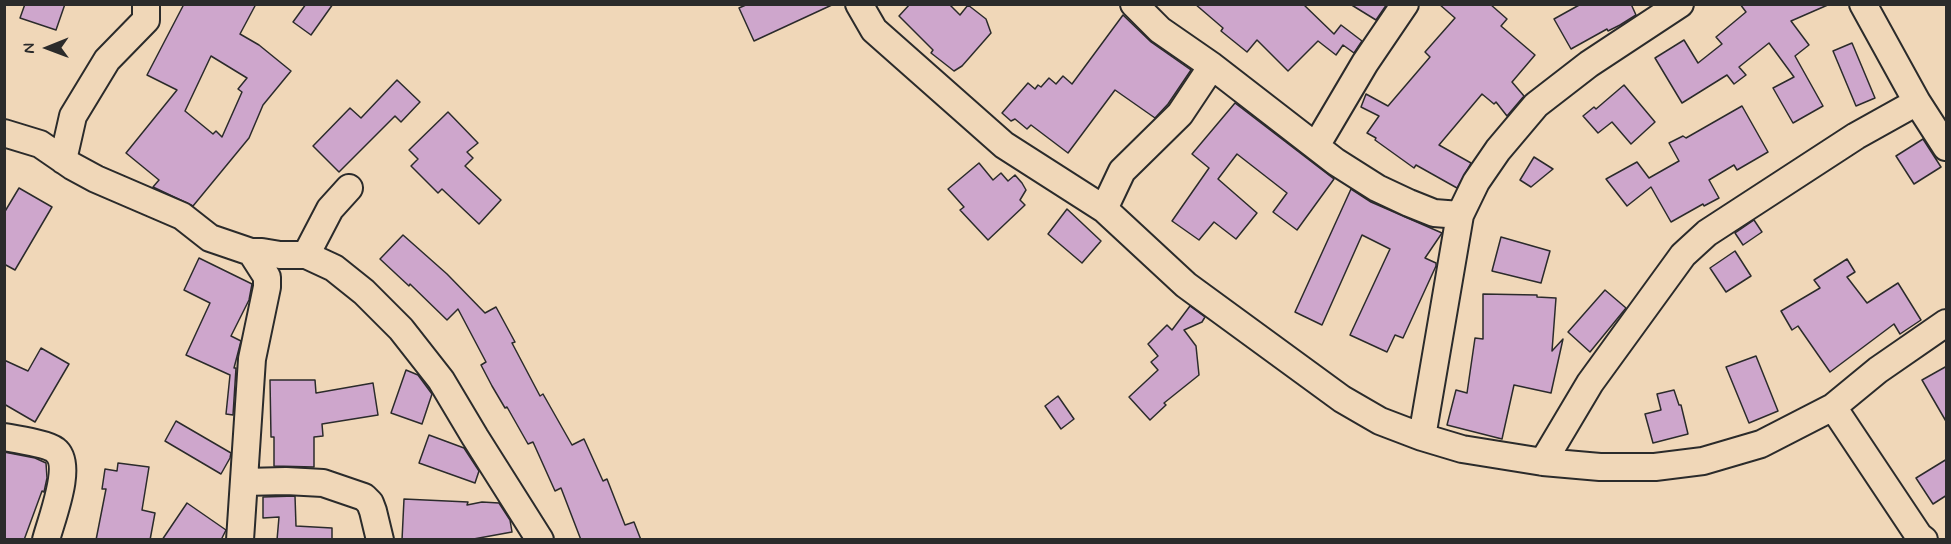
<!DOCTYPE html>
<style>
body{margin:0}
#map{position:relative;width:1951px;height:544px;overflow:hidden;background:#f0d7b8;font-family:Mynerve,sans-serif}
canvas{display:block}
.frame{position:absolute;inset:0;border:6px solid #2b2b2b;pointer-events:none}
.north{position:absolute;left:18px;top:18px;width:60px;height:60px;-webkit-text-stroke:4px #f0d7b8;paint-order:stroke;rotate:269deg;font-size:16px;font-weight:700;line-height:24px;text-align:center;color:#2b2b2b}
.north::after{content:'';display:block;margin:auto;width:21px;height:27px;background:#2b2b2b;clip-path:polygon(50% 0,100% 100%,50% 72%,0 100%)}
</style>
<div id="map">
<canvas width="1951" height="544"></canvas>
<div class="frame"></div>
<div class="north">N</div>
</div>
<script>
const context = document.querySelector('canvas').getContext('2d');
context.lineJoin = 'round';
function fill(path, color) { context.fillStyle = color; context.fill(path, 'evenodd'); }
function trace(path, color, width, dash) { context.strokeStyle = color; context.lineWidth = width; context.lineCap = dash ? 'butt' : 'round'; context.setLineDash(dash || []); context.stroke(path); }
const building = new Path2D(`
 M25,4H65L56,30L20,18Z
 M184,4H256L240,34L259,45L291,71L263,105L249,138L193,206L153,187L159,180L126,153L177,90L147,75ZM211,56L247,78L238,89L242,92L222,137L216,131L213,134L185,111Z
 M306,4H333L311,35L293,22Z
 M748,4H834L754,41L739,8Z
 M910,4H949L960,15L968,5L986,19L991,33L962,66L954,71L931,53L933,50L899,16Z
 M1195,4H1303L1334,34L1341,25L1362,41L1354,53L1343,45L1336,55L1318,41L1288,71L1257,40L1247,52L1221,31L1223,28Z
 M1350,4H1387L1376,20Z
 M1439,4H1490L1507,19L1501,26L1535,55L1512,82L1524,96L1507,116L1496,102L1494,104L1482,94L1439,145L1471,163L1457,188L1416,165L1414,168L1375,140L1376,138L1367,133L1379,116L1361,107L1366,94L1388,106L1430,57L1425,52L1455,18Z
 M1581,4H1631L1636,15L1620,25L1608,31L1607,29L1571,49L1554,19Z
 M1740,4H1830L1791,21L1809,45L1795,56L1823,106L1793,123L1773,88L1794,77L1769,43L1739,67L1746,75L1734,84L1727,75L1682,103L1655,58L1684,40L1698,63L1722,44L1716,37L1746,12Z
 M1123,15L1151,42L1191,70L1168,104L1155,118L1115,90L1068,153L1031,125L1027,129L1015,119L1011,121L1002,113L1028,83L1035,89L1038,85L1041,87L1049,78L1056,84L1063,76L1072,84Z
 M1852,43L1875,98L1856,106L1833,51Z
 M397,80L420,102L401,122L395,116L339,172L313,146L350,108L361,118Z
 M1624,85L1655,122L1631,144L1612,122L1598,133L1583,116L1594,107L1596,109Z
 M1235,103L1334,179L1297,230L1273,212L1287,193L1237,154L1218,179L1257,213L1236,239L1214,222L1199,240L1172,221L1209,168L1192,154Z
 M1742,106L1768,152L1737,170L1734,165L1709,180L1719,198L1704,206L1703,204L1671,222L1651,187L1627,206L1606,179L1637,162L1649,178L1679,161L1669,143L1683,136L1686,138Z
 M448,112L478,143L467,152L473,158L465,166L501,200L479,224L442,189L438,193L411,166L418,159L409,150Z
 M1923,139L1941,167L1914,184L1896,156Z
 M1534,157L1553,169L1531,187L1520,180Z
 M979,163L993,180L1001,173L1008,181L1015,175L1022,183L1026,190L1020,200L1025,205L988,240L960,210L964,207L948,189Z
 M19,188L52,207L15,270L4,264V213Z
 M1351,189L1371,202L1442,233L1425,258L1436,263V266L1403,338L1395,335L1387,352L1350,335L1390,249L1362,235L1322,325L1295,312Z
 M1067,209L1101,241L1082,263L1048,234Z
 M1754,220L1762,232L1743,245L1735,233Z
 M403,235L447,274L485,313L496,307L515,342L512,343L540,396L543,394L572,445L584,439L603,481L607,479L625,525L634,522L641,540H581L561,488L555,491L533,442L528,444L507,407L505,408L492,386L481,365L486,362L458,309L447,320L410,284L409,286L380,259Z
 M1501,237L1550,251L1541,283L1492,271Z
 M1735,251L1751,276L1726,292L1710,268Z
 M199,258L252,284L249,300L231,336L241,341L234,368H236L233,415L226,414L230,375L186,355L210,303L184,290Z
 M1847,259L1855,272L1847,277L1867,303L1898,283L1921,320L1900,334L1894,324L1830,372L1798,326L1792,330L1781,311L1820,288L1814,280Z
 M1605,290L1626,308L1590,352L1568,332Z
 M1483,294L1537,295V297L1556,298L1552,351L1563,339L1551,393L1514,385L1502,439L1447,425L1456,390L1467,393L1475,338L1483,339Z
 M1190,306L1205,317L1202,322L1184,330L1196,346L1199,375L1164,403L1166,405L1150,420L1129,397L1158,370L1151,362L1158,356L1148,344L1167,325L1172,330Z
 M41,348L69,364L35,422L4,404V360L28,371Z
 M1756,356L1778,411L1749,423L1726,367Z
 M1947,366V423L1922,380Z
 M406,370L418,375L432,394L422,424L391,413Z
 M270,380H315L316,393L373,383L378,415L322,424L323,436L314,437V467L274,466V437H271Z
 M1674,390L1679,405H1681L1688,434L1653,443L1645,414L1661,410L1657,394Z
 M1058,396L1074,419L1061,429L1045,406Z
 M176,421L231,453L230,458L221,474L165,441Z
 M429,435L464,448L479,471L475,483L419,463Z
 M4,452L35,458L46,463L47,478L44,492L42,491L24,540H4Z
 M1947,459V495L1933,504L1916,478Z
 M118,463L149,467L142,510L155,513L150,540H96L106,489H102L105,469L117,471Z
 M295,496L296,526L332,528V540H277L279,517L263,518V497Z
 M404,499L468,502L467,505L482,502L499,503L510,520L512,532L468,540H402Z
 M187,503L226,530L221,540H162Z`);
const minor = new Path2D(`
 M859,4L874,30L1004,145L1104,209L1186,285L1342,399L1380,421L1422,437L1462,449L1543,462L1600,467H1655L1703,461L1761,444L1833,407L1878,370L1946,323
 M1134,4L1160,30L1212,66L1336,162L1377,188L1409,203L1434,213L1460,215
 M1863,4L1917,102L1946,147
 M4,133L40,144L72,166L96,179L182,216L210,238L251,252H262L280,255H306L334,268L364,292L401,329L441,380L475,437L540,540
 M1316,146L1365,63L1405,4
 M63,160L73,116L107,60L146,20V4
 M1104,209L1122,171L1180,114L1212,66
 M306,255L330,209L349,188
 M1833,407L1919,536L1924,540
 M4,437C15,439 48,444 55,450C74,464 51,520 46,540
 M1422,437L1460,215L1476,182L1498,150L1536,105L1589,64L1680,4
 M1543,462L1590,383L1683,255L1707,233L1856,136L1917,102
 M244,482L286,481L323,483L364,497L370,503L373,511L380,540
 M240,540L252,359L267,287V277L251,252`);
fill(building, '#cea6cc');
trace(building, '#2b2b2b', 1.5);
trace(minor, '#2b2b2b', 30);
trace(minor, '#f0d7b8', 26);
</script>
